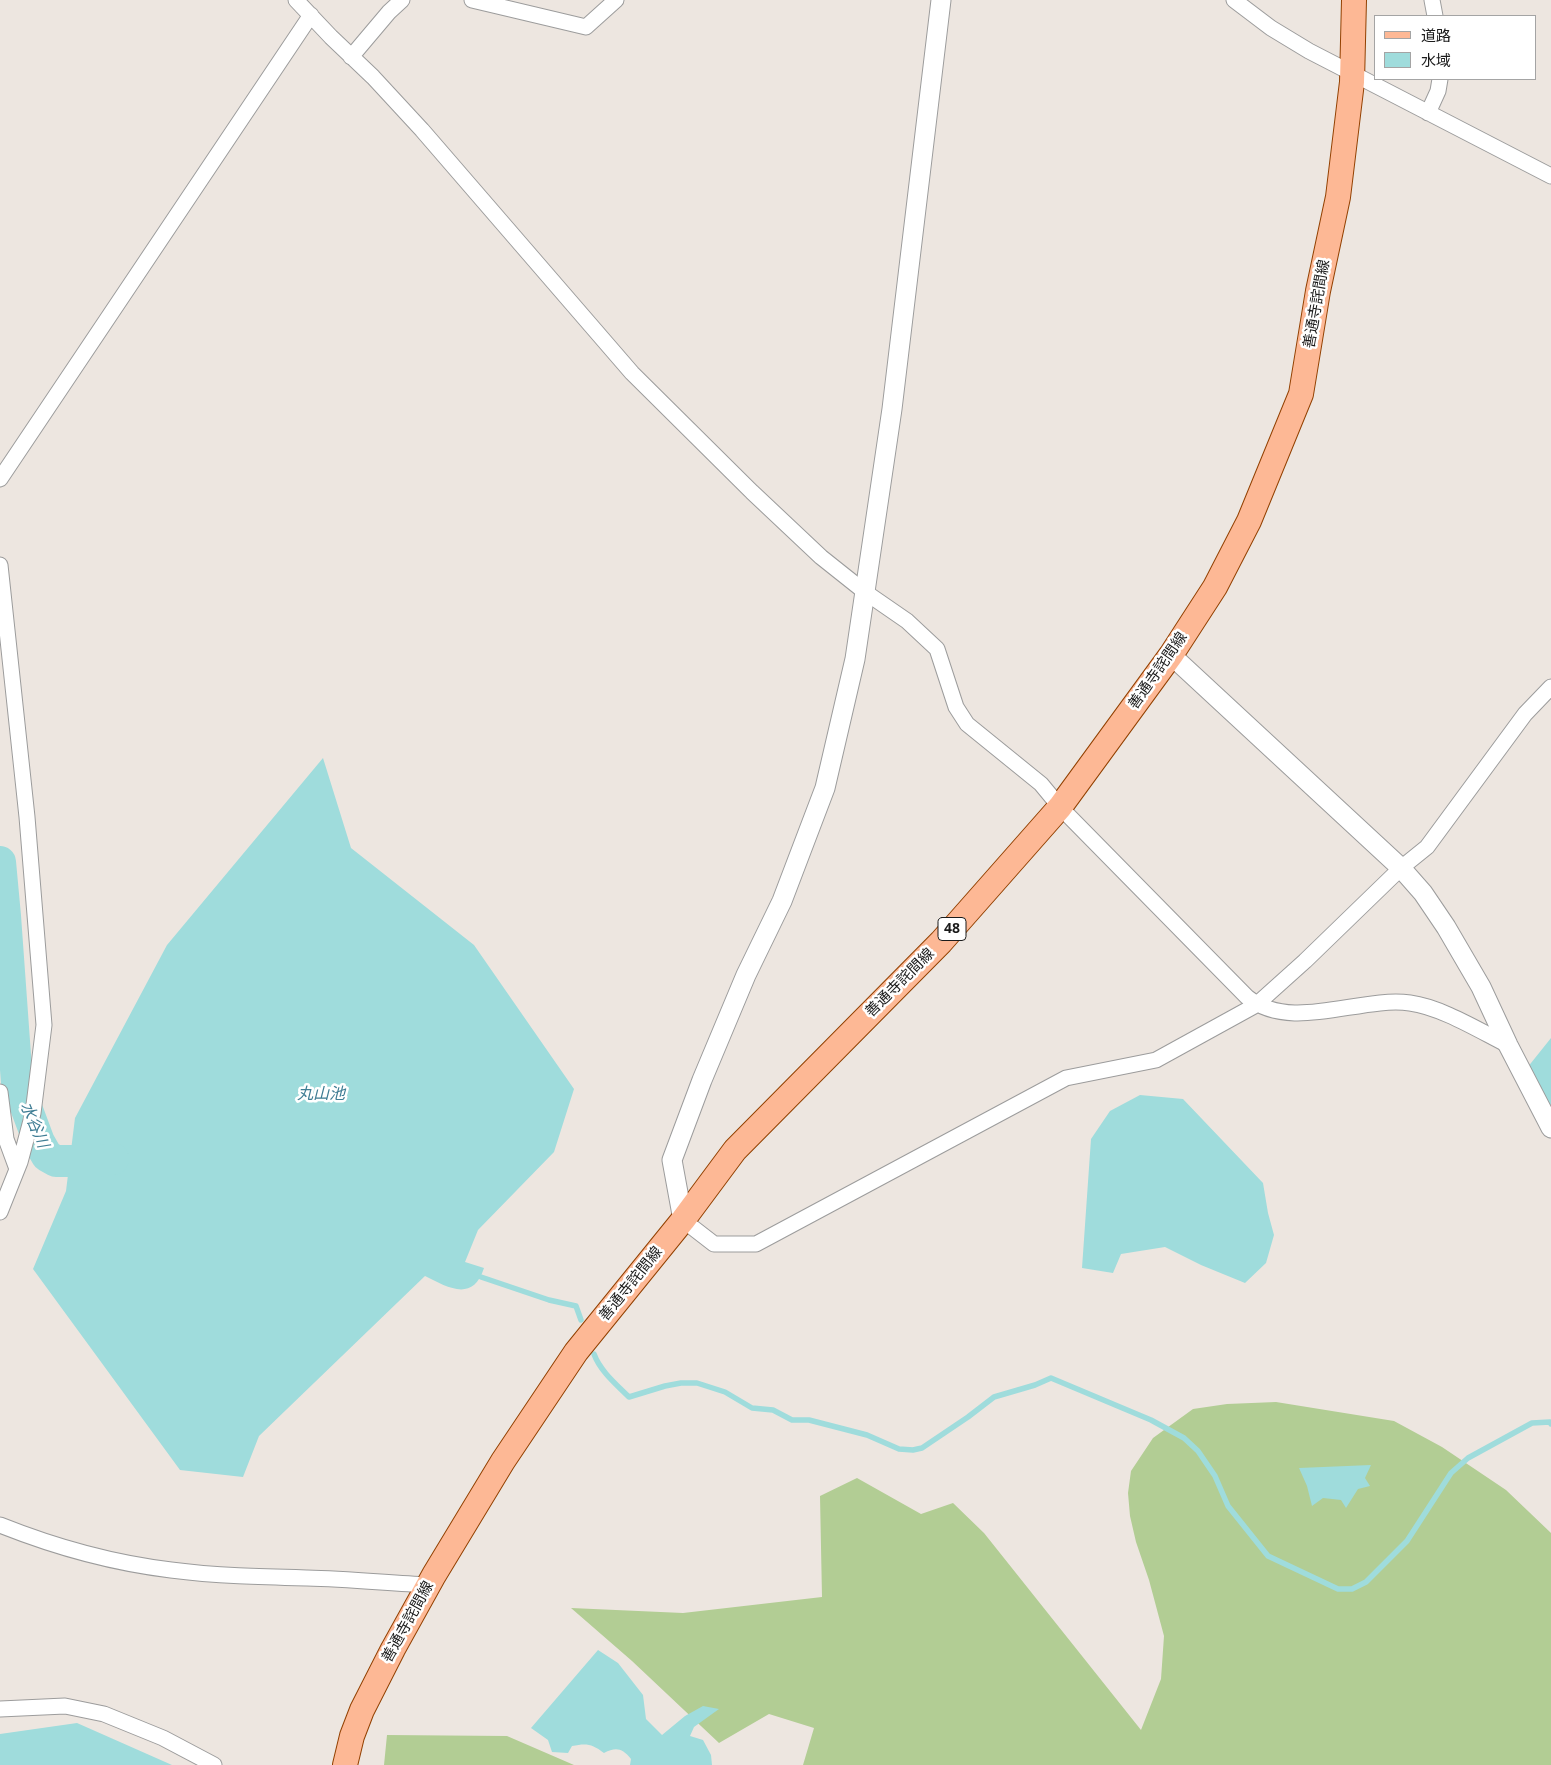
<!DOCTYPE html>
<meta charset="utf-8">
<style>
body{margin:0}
#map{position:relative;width:1551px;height:1765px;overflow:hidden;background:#ede6e0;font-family:"Open Sans","Noto Sans JP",sans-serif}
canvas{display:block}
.legend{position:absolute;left:1374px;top:15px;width:162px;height:65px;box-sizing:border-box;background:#fff;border:1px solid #a4a4a4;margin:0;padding:6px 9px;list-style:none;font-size:15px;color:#1b1b1b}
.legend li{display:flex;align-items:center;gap:10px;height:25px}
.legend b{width:25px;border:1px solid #a4a4a4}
</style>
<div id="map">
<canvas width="1551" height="1765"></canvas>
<ul class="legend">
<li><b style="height:6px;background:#fdb895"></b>道路</li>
<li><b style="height:14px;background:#9fdcdc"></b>水域</li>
</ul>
</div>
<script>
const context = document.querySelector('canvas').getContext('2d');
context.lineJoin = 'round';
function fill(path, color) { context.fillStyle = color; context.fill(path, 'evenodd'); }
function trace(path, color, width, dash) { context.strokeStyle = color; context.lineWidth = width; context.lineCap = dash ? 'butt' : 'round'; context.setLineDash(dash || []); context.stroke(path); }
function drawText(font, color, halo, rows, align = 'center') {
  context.font = font + ' "Open Sans","Noto Sans JP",sans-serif'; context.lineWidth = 5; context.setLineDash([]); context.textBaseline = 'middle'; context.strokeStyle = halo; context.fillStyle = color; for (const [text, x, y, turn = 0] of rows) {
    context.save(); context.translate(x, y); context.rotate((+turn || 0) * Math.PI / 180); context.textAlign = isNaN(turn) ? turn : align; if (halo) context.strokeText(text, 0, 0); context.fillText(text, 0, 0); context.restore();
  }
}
const forest = new Path2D(`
 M1276,1402L1394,1421L1442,1447L1506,1490L1551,1533V1765H803L814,1728L769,1714L719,1743L632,1661L571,1608L683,1613L822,1597L820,1496L857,1478L921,1514L953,1503L984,1533L1141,1730L1161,1679L1164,1636L1149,1580L1136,1542L1130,1516L1128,1493L1131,1471L1153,1438L1193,1409L1227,1404Z
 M387,1735L507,1736L574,1765H384Z`);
const water = new Path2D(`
 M323,758L351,848L474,945L574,1089L554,1152L478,1230L465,1262L484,1268C473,1303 447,1287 425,1276L259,1436L243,1477L180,1470L33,1269L66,1191L75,1118L167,945Z
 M1551,1038V1114L1527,1068Z
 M1140,1095L1183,1099L1263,1183L1268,1213L1274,1235L1266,1263L1245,1283L1201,1265L1165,1247L1121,1254L1113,1273L1082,1268L1091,1139L1110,1111Z
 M1371,1465L1365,1478L1370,1486L1358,1489L1346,1508L1341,1500L1323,1498L1312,1506L1307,1486L1299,1468Z
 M598,1650L618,1663L643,1695L646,1719L662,1735L685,1716L703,1706L719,1709L694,1727L690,1736L703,1740L711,1755L712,1765H630L631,1759C622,1748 616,1747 604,1753C592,1744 587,1743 572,1746L568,1753L552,1752L548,1740L531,1728Z
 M77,1723L172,1765H0V1734Z`);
const stream = new Path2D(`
 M481,1277L549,1300L576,1306L581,1320
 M594,1354C600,1371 617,1385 629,1397L665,1386L681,1383H697L725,1392L752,1408L773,1410L792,1420H809L867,1435L899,1449L913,1450L922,1448L968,1417L994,1397L1035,1385L1051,1378L1151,1420L1184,1438L1198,1451L1215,1476L1228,1506L1268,1556L1338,1589H1352L1366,1582L1407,1541L1451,1473L1468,1458L1532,1423L1550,1422L1551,1424`);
const river = new Path2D(`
 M0,862L5,916L17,1083L39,1142L47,1156L56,1161H100L113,1159`);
const minor = new Path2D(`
 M296,0L331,37L373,77L422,130L632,373L752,492L821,557L865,592L907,621L937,649L956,707L967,724L1041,784L1060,807L1247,997C1292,1033 1359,996 1410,1003C1441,1007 1480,1031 1508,1045
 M472,0L586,27L616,0
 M1234,0L1271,28L1309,51L1551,176
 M1432,0L1435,16
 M351,57L389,12L402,0
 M1428,113L1438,91L1440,79
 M0,479L311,15
 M0,565L27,817L44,1025L33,1113L20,1162L0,1212
 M0,1092L6,1139L17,1169
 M683,1220L714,1244H756L1066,1078L1156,1060L1256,1005L1305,961L1401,868L1427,847L1525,714L1551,687
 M0,1525C55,1547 113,1563 171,1570C216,1576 262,1577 307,1578C348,1579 388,1583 428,1585
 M0,1709L65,1706L104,1714L163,1738L214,1765`);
const tertiary = new Path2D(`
 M1171,655L1401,868L1423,893L1446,927L1481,987L1508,1045L1551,1128
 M683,1220L672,1160L702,1080L746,975L782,901L825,788L855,659L892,409L941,0`);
const primary = new Path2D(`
 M345,1765L352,1736L362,1710L393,1649L434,1575L503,1461L576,1352L683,1220L735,1150L941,942L1060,807L1171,655L1215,587L1249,521L1301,394L1318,291L1338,197L1352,82L1354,0`);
const shields = [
 [952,929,28]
];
const shieldNames = [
 ["48",952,929]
];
const streetNames = [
 ["善通寺詫間線",1317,304,-80],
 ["善通寺詫間線",1158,671,-55],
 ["善通寺詫間線",900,983,-45],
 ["善通寺詫間線",631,1284,-51],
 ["善通寺詫間線",408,1622,-61]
];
const waterNames = [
 ["丸山池",321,1094],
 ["水谷川",34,1125,67]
];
fill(forest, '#b2cd94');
fill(water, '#9fdcdc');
trace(stream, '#9fdcdc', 5.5);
trace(river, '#9fdcdc', 32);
trace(minor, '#9c9c9c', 17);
trace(tertiary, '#9c9c9c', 21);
trace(primary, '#924000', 26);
trace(minor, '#fff', 15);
trace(tertiary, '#fff', 19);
trace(primary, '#fdb895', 24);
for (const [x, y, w] of shields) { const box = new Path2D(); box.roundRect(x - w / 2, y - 11.5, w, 23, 4); context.fillStyle = '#fff'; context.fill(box); trace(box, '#1b1b1b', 1); }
drawText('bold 14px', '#1b1b1b', null, shieldNames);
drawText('15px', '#1b1b1b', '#fff', streetNames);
drawText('italic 16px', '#3f7d94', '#fff', waterNames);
</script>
